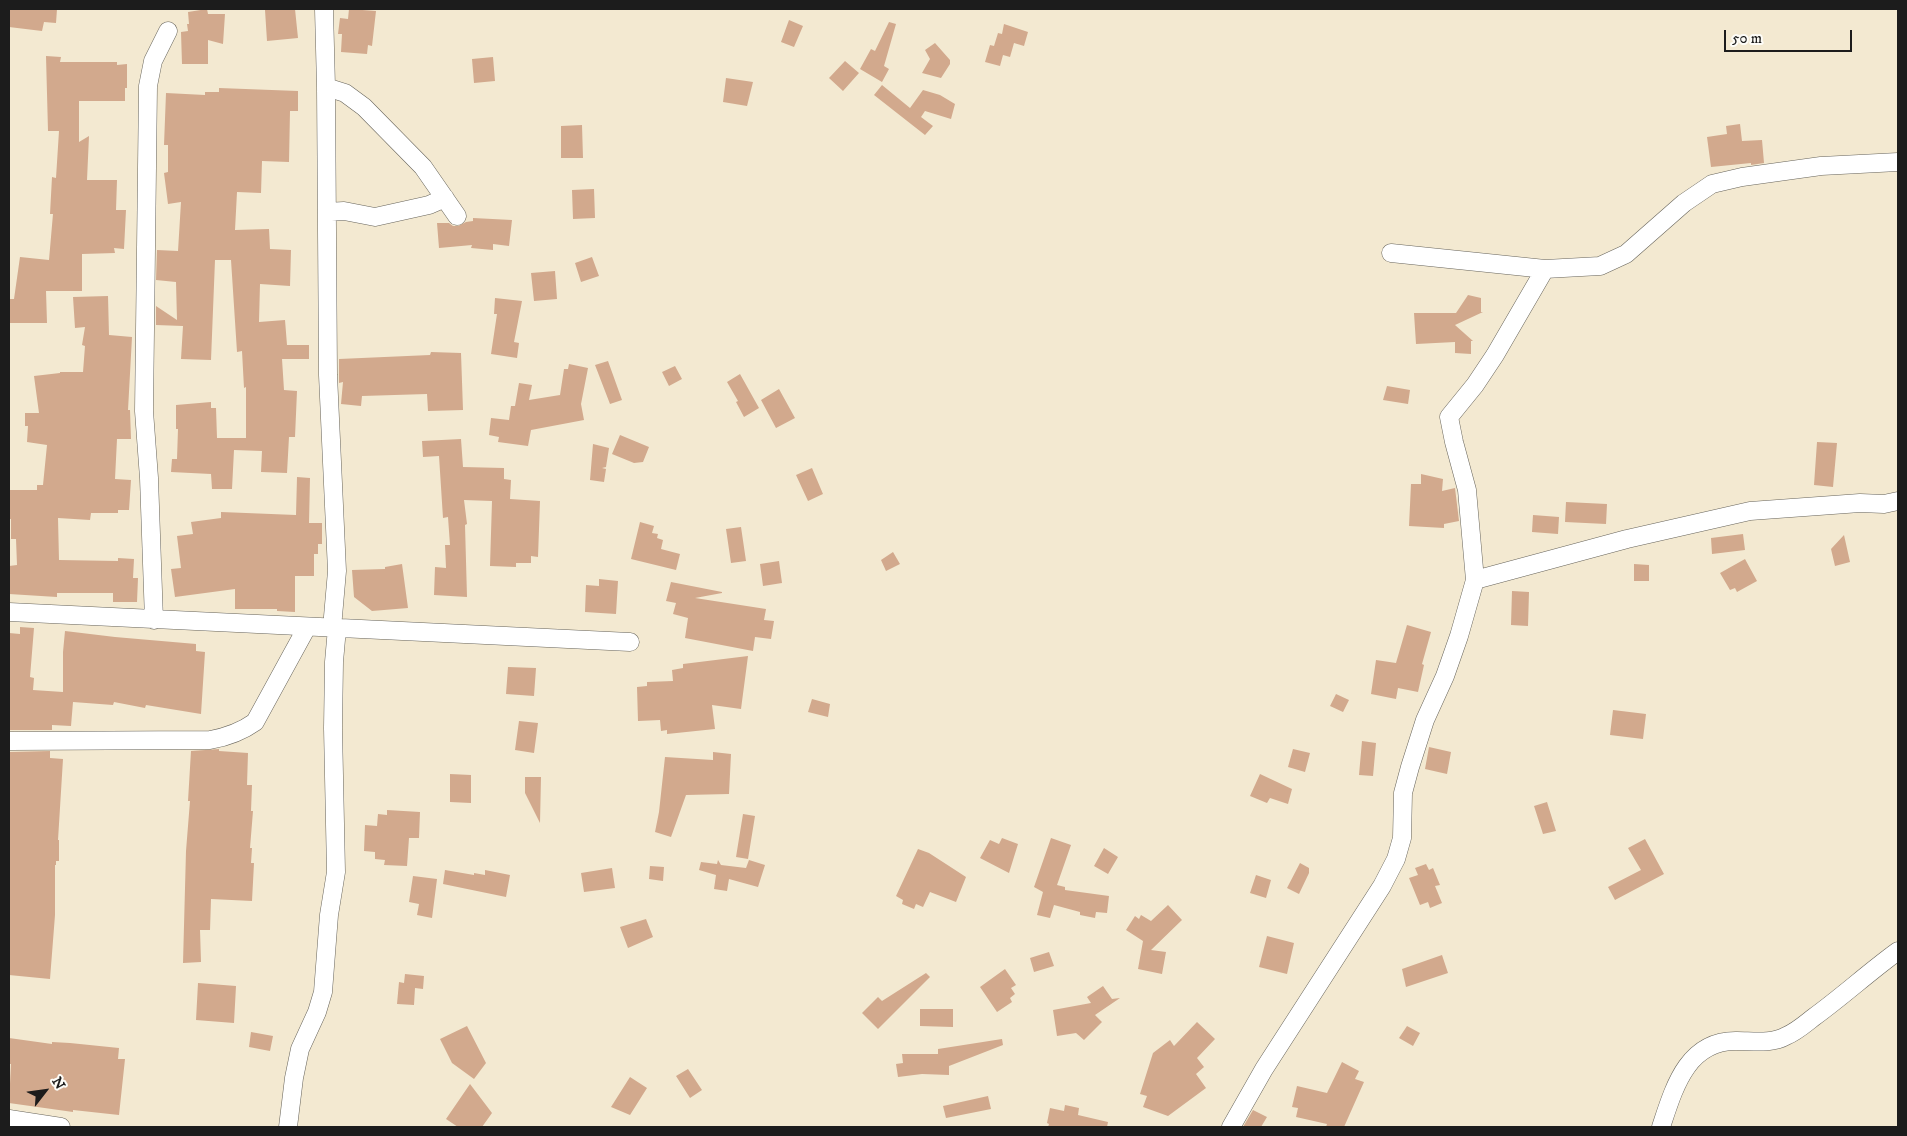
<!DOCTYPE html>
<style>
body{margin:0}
#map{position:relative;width:1907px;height:1136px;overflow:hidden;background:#f3e9d1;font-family:"IM FELL DW Pica",serif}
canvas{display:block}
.frame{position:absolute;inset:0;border:10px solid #1c1c1c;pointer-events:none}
.north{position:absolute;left:20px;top:1066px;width:50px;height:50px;-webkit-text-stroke:4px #fdfcf7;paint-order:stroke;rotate:60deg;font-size:14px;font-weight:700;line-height:20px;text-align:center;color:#1c1c1c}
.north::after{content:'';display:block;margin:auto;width:18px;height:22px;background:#1c1c1c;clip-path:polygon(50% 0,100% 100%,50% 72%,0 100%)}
.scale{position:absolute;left:1724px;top:30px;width:128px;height:22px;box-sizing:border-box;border:2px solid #1c1c1c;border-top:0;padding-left:6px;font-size:15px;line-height:18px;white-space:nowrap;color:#1c1c1c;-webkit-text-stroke:4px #fdfcf7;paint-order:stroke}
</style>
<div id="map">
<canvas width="1907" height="1136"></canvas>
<div class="frame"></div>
<div class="north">N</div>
<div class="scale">50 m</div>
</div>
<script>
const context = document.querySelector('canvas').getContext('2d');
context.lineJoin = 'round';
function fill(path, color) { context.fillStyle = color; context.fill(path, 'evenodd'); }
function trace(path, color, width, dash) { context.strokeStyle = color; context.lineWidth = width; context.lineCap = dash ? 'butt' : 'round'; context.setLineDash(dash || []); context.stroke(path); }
const building = new Path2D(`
 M9,9H57L56,23L44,22L42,31L9,27Z
 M207,9L208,14H225L223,44L208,40V64H182L181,32L188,31L187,24H189L188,12Z
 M295,9L298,38L267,41L265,10Z
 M349,9L376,11L372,46L368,45L367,54L341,52L342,34H338L340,18L348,19Z
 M789,20L803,26L794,47L781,42Z
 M889,22L896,24L884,66L889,69L882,82L860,69L871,49L875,51Z
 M1004,24L1028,32L1024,46L1014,43L1010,57L1003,55L1000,66L985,62L990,45L994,46L998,33L1002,34Z
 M935,43L950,60V64L941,78L922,73L930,59L925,50Z
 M46,56L61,57L60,62H117V65L127,64V88H125V101H79V142L89,136L87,180H117L116,210H126L124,249L114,248L115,253L82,254V291H46L47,323H9V299H14L20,257L49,260L53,214H50L52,177L56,178L59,131H48Z
 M493,57L495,81L474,83L472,59Z
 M845,61L859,73L843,91L829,78Z
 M726,78L753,82L747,106L723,102Z
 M882,85L910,108L923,90L940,95L955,104L951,119L925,111L921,117L933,126L925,135L874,95Z
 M219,88L298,91V111H290L289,162L262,161L261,193L237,192L235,230L269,229L270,249L291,250L290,286L260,284L259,322L285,320L287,345H309V359H282L284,390L297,391L295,437H289L287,473L261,472L262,451L234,450L232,489H212L211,474L171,472L172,459H177L178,429H176V405L211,402V408H216L217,438H246V387L244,388L242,351L237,352L231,260H215L211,360L181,359L183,326L156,325V306L177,320L176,282L156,280L157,250L178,251L181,202L168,204L164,173L168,172V145H164L166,93L205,95V92H219Z
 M1740,124L1742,141L1762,140L1764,163L1751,165V163L1711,167L1707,137L1727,134L1726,126Z
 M582,125L583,158H561V126Z
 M594,189L595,218L573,219L572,190Z
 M473,218L512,220L509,246L493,244V250L471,248L472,245L439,248L437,223H449L453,226H458L466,222L473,221Z
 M592,257L599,276L581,282L575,263Z
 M555,271L557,299L534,301L531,273Z
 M1468,295L1481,298V312H1483L1455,325L1473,341H1471V354L1455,353V342L1416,344L1414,313H1456Z
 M108,296L109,335L132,337L128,410H130L131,439H117L115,479L131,480L129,510H118V513H91L90,520L58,518L59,560L118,561V558L134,559L133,578H138L137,602H113V593H57V597L9,594V566L17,565L16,539H11V519H9V490H37V485H43L47,445L27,442L28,426H25V413H39L34,376L60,373V372H83L85,346L82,345L85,327L75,328L73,297Z
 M495,298L522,301L514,342L519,343L517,358L491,354L497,314H494Z
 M431,352L461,353L463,410L428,411L427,394L362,396L361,406L341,404L343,382L339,383V359L430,355Z
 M608,361L622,400L610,404L595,365Z
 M569,364L588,368L581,404L584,420L531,430L528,446L498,442L499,437L489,435L491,418L509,420L511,406H515L519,383L532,385L529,400L560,395L564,369H568Z
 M675,366L682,379L669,386L662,372Z
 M740,374L759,408L744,417L736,402L738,401L727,382Z
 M1387,386L1410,390L1408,404L1383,400Z
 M779,389L795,418L776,428L761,400Z
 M620,435L649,447L643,462L634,463L612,454Z
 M461,439L463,467L504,468V479L511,480L510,499L540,501L538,557L531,556V563H516V567L490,566L492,501L464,500L467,524L465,525L467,597L434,595L435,567L446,568L445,545H450L448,517L443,518L439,456L423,457L422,441Z
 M1817,442L1837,443L1833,487L1814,485Z
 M593,444L609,448L606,467L602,468L606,469L604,482L590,480Z
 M812,468L823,494L808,501L796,475Z
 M1421,474L1443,479L1442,491L1455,488L1459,521L1444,524V528L1409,526L1411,484H1421Z
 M297,477L310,478L309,523H322V544H318V554H314V576H295V612L277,611V609H235V589L175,597L171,569L181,568L177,536L193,534L191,522L221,518V512L296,515Z
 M1566,502L1607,504L1606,524L1565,522Z
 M1533,515L1559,517L1558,534L1532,532Z
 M640,522L654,526L652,533L658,534L657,538L663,540L661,549L680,554L676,570L631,559Z
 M741,527L746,561L731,563L726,529Z
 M1743,534L1745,550L1712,554L1711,538Z
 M1844,535L1850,562L1835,566L1831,549Z
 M893,552L900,564L886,571L881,560Z
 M1745,559L1757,581L1737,592L1735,588L1730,590L1720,573Z
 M779,561L782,583L763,586L760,564Z
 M402,564L408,608L372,611L354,597L352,570L385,569V567Z
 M1634,564L1649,565V581H1634Z
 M599,579L618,581L616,614L585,612L586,585L599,586Z
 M671,582L722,592V593L695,598L766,609L764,620L774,621L771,639L755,637L753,651L685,638L688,618L673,614L676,603L666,601Z
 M1512,591L1529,592L1528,626L1511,625Z
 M1407,625L1431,632L1422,664L1424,665L1418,692L1398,688L1396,699L1371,694L1376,660L1396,663Z
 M20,627L34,628L30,677L34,678L33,690L63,692V652L65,631L115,637L196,644V651L205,652L201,714L146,705L145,708L114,702L113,705L73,702L71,726L52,725V730H9V633L20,634Z
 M748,656L741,709L712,705L715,729L667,734V730L661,731L660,720L638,721L637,687L647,686V682L673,681L672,670L683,668V664Z
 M508,667L536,668L534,696L506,694Z
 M1336,694L1349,700L1343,712L1330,706Z
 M812,699L830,704L828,717L808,712Z
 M1613,710L1646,714L1643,739L1610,735Z
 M519,721L538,723L534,753L515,750Z
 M1362,741L1376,743L1373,776L1359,775Z
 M1429,747L1451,752L1447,774L1425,769Z
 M219,749V751L248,753L247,785H252L251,811H253L250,848H252L251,863H254L252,901L211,899L210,930H200L201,962L183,963L186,851L190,801H188L191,751Z
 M1293,749L1310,753L1305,772L1288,767Z
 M50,751V758L63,759L58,840H59V861H56V865H55V915L50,979L9,975V752Z
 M713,752L731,754L729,794L686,795L671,837L655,832L659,812L665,757L713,760Z
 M450,774L471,775V803L450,802Z
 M1260,774L1292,789L1288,804L1270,798L1267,803L1250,796Z
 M525,777H541L540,823L525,793Z
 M1547,802L1556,831L1543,834L1534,806Z
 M387,810L420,812L419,838H409L407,866L384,865L385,860L375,859V852L364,851L365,825L377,826L378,814L387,815Z
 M743,814L755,816L748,859L736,857Z
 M1002,838L1018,844L1009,873L980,858L990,840L999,844Z
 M1051,838L1071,845L1057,885L1065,887V890L1109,896L1107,913L1096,912L1095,918L1080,915V912L1054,905L1050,918L1037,915L1043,892L1034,887Z
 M1645,839L1664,874L1615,900L1608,887L1641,870L1628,848Z
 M1104,848L1118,857L1108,874L1094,866Z
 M918,849L929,853L966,877L956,902L930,892L923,907L916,904L914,909L902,904L903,900L896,896Z
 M718,860L721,865L746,868L749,860L765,865L758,887L729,879L727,891L714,889L716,875L699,870L701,862L717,864Z
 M1300,863L1309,868V873L1299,894L1287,888Z
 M1426,864L1429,870L1433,868L1440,885L1435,886L1442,903L1430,908L1428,902L1420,905L1409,878L1418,875L1415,868Z
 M650,866L664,867L663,881L649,879Z
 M612,868L615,888L584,892L581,873Z
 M445,870L474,875V873L485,875V870L510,875L506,897L443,884Z
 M1256,875L1271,880L1266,898L1250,893Z
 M413,876L437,879L432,918L417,915L419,904L409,902Z
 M1168,905L1182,920L1151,950L1166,952L1162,974L1138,969L1143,941L1126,930L1135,916L1139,919L1141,915L1151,921Z
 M646,919L653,937L628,948L620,927Z
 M1267,936L1294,943L1287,974L1259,967Z
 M1049,952L1054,966L1034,972L1030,958Z
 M1442,955L1448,973L1406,987L1402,969Z
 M1005,969L1016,985L1011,988L1015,994L1010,998L1012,1002L997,1012L980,987Z
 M926,973L930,977L878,1029L862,1013L878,997L882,1001Z
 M405,974L424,976L423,989L415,988L414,1005L397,1004L399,982L404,983Z
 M198,983L236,986L234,1023L196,1020Z
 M1103,986L1112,999L1120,998L1095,1015L1102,1022L1084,1040L1076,1033L1057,1036L1053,1010L1091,1003L1087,997Z
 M920,1009H953V1027L920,1026Z
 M1197,1022L1215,1039L1197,1058L1204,1067L1196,1074L1206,1088L1168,1116L1143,1107L1147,1096L1140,1094L1153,1053L1170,1040L1174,1046Z
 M467,1026L486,1063L474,1079L452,1063L440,1039Z
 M1407,1026L1420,1033L1413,1046L1399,1038Z
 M251,1032L273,1036L270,1051L249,1047Z
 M9,1038L52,1044V1042L70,1043L119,1048L118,1059H125L119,1115L73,1110V1112L9,1103L11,1064H9Z
 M1002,1039L1003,1045L949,1066V1075L922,1074L898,1077L896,1064L903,1063L902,1054H938V1049Z
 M1342,1062L1359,1071L1355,1079L1364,1082L1344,1127H1326L1327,1124L1296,1117L1298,1108L1292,1107L1297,1086L1327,1093Z
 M688,1069L702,1090L690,1098L676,1076Z
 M630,1077L647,1088L630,1115L611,1107Z
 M470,1084L492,1113L482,1127H458L446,1119Z
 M988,1096L991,1109L946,1118L943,1106Z
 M1065,1105L1079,1108L1078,1115L1108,1122L1107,1127H1048L1049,1124L1047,1123L1050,1108L1064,1111Z
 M1253,1110L1267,1117L1261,1127H1243Z`);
const minor = new Path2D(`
 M324,9L326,87L328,375L337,571L332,628
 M326,87L345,93L364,107L423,167L457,216
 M327,212L344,211L375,217L429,205L445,198
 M1391,253L1545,269L1600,266L1626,254L1684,203L1712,184L1742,177L1821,166L1898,162
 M1475,580L1627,539L1750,511L1860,503L1884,504L1898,501
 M9,612L630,642
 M154,620L149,478L144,411L148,86L153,61L168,31
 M9,741L210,740C227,737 241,732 255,722L307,627
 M9,1119L61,1127
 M288,1127L294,1078L300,1049L317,1012L323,992L329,915L336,872L333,728L334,662L337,628
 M1231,1127L1264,1069L1382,886L1396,859L1402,838L1403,793L1410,767L1425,720L1445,676L1459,636L1475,580L1467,490L1454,442L1449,417L1475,385L1495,355L1545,269
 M1661,1127C1674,1088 1687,1040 1737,1041C1753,1041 1772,1044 1786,1036C1796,1032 1805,1024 1814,1017C1843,996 1869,972 1898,951`);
fill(building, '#d2a98d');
trace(minor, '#67645b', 19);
trace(minor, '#fff', 18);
</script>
